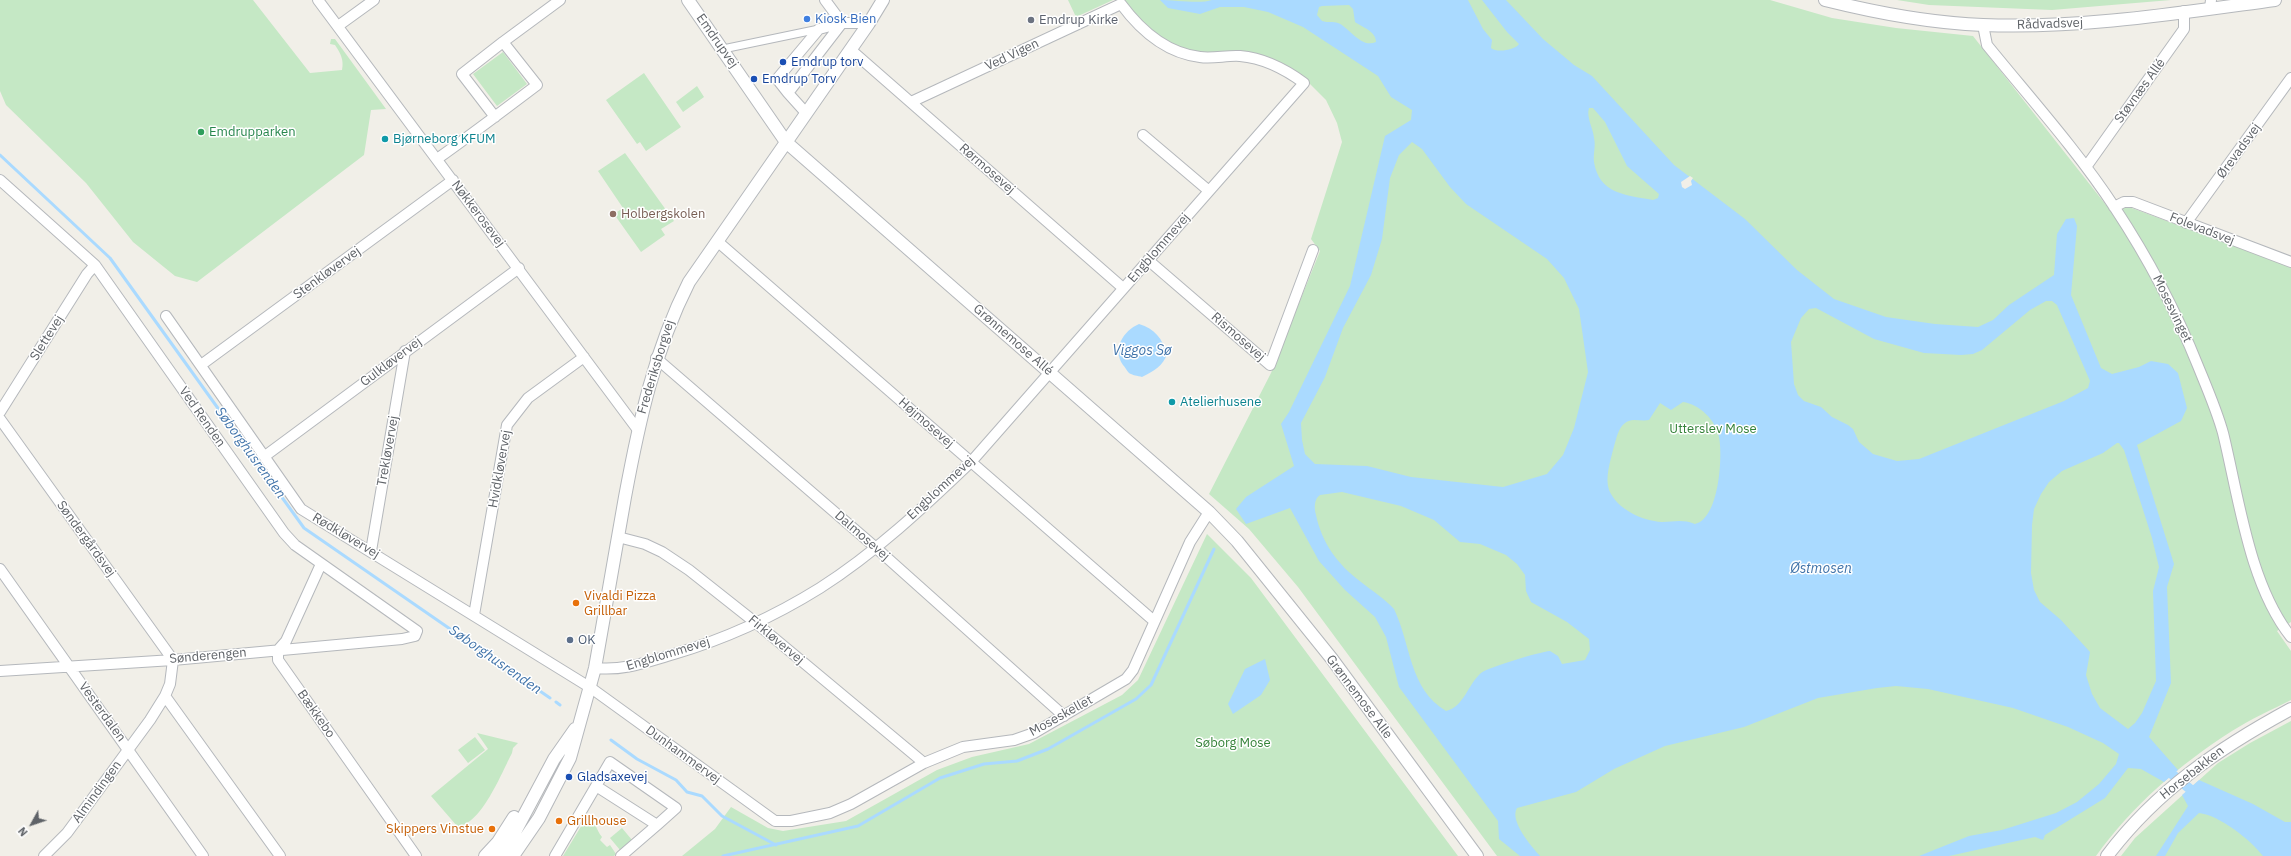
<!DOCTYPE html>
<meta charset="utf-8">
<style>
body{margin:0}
#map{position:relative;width:2291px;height:856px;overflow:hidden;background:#f1efe8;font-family:"IBM Plex Sans",sans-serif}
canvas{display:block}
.north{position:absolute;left:12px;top:804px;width:40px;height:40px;-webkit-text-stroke:3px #fff;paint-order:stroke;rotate:230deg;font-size:11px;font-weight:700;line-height:16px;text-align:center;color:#5f6368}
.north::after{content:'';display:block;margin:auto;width:14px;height:18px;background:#5f6368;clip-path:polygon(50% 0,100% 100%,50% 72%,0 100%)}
</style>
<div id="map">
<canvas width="2291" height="856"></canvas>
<div class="north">N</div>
</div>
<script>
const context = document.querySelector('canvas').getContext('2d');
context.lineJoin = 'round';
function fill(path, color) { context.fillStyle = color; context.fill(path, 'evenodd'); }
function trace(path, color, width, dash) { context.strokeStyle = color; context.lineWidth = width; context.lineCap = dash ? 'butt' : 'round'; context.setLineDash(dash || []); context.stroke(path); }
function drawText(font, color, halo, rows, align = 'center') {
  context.font = font + ' "IBM Plex Sans",sans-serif'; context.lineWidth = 3; context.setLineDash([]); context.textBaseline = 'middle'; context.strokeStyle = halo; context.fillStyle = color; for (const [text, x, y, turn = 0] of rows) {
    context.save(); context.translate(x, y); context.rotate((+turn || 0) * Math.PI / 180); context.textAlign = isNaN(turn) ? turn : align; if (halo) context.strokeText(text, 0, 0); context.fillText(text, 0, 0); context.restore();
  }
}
const green = new Path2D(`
 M0,0H253L310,73L342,70C344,60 341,54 335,45L330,44L331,39H335L386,109L371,110L364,155L197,282L175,276L133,242L86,183L6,105L0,91Z
 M1068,0H1113L1076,17Z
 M1122,0H1770L1832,18L1896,28L1973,36L2106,205L2129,207L2291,267V622L2277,631L2291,651V700C2271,710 2251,719 2232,731C2180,764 2132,806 2096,856H1497L1298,587L1249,529L1209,494L1271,373L1320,251L1311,239L1342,142L1337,123L1326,100L1305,79L1276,62L1198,52L1173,46L1151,34Z
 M1897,0H2171L2052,10L1929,5Z
 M503,52L527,84L497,106L473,74Z
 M644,73L681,127L646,151L640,142L637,144L606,100Z
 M697,86L704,97L683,112L676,102Z
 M625,153L674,221L661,229L665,235L641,252L614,214L623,208L598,171Z
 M1207,534L1251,578L1458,856H682L715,829L731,807L768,828L783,831L846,821L937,770L972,757L1029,744L1122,695L1138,680Z
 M2291,721V856H2121L2135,838L2218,763L2250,743Z
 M477,733L518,743L513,748L512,753C502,772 481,826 457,826L431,796L488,749Z
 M475,737L485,750L468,763L458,750Z
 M588,815C595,820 596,830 602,837L600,840L607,847L610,845L616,854L614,856H563Z
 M622,828L632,840L620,850L610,838Z`);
const water = new Path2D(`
 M1160,0C1174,0 1201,4 1212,0H1468L1483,29L1492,40L1491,48C1497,53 1515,50 1519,44L1507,32L1482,0H1506L1543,39L1574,65L1592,76L1674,165L1745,219L1797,270L1834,299L1886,317L1935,324L1978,327L1993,320L2009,305L2054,275L2057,234L2066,219L2074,218L2077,226L2071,295L2101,368L2112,374L2139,367L2151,361L2168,364L2178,373L2187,408L2181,421L2137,445L2174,564L2167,587L2171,683L2149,737L2178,770L2164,782L2141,769L2128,768L2105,798L2045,835L2043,840L2035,837L1949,856H1919L1969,836L2002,830L2056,813L2077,802L2099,784L2116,764L2119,754L2103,743L2068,727L2013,708L1928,689L1896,686L1877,688L1818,698L1744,727L1665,746L1614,769L1576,792L1517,808C1509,821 1532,847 1540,856H1520L1499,839L1498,821L1399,687L1386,637L1375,617L1345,590L1319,561L1290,508L1246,524L1236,509L1246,497L1294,466L1281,424L1289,412L1350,286L1385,136L1411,120L1412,110L1391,97L1378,76L1303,27L1268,12L1244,7H1220L1200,14L1168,8ZM1349,5L1353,9L1355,22C1362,27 1376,31 1376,42C1361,49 1349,27 1338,23C1333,21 1328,23 1322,21L1317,15L1319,7L1322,6ZM1589,108H1593L1605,122L1627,166L1659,194L1658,198L1653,200C1626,195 1599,194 1594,162C1593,154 1596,146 1594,138C1593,128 1586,117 1589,108ZM1412,142L1422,149L1450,187L1466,204L1547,259L1564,278L1579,309L1588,372L1574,428L1563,455L1547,474L1503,487L1411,477L1367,466L1315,464L1305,454L1302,440L1301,423L1325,377L1343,328L1371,275L1382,239L1390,178L1399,155ZM2046,301H2052L2057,305L2090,381L2088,388L2064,401L1919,459L1897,461L1873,454L1859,442L1853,429L1848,425L1832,417L1821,407L1804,401L1798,395L1794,384L1791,342L1801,318L1809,309L1816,308L1874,339L1924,353L1961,355L1973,354L1982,350L2030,310ZM1683,402C1699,404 1716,420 1719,437C1723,457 1719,519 1695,524C1682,519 1674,522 1662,522C1642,521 1617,509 1609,490C1605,478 1610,462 1613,450C1617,438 1618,421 1634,420C1639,420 1644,421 1649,420L1660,403L1671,410ZM2117,443H2119L2124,450L2152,538L2159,567L2153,591L2156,681L2142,713L2135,723L2128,729L2100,708L2092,694L2086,675L2090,652L2061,620L2040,602L2034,590L2031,573L2032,525L2034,509L2041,494L2049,482L2062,471L2103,453ZM1342,492L1401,506L1434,520L1460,542L1480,544L1506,555L1517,564L1525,575L1526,591L1531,602L1567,622L1589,639L1590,650L1585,660L1562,664L1558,656L1550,651C1539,652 1489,667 1481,673C1468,684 1464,707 1446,711C1409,689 1411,644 1394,609C1384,598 1372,591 1361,582C1337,564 1322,543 1316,515C1314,508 1314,499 1320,495Z
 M1139,324C1155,329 1162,338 1167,354C1163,366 1154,371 1142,377C1138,376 1132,375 1129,373C1127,371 1125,367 1123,365C1112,349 1123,331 1139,324Z
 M1265,659L1270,680L1261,695L1233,714L1228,704L1245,669Z
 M2199,780L2253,804L2285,822H2291V856H2263C2251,840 2219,815 2199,813L2178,833L2165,856H2156L2188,806L2182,795Z`);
const pier = new Path2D(`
 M1690,176L1693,178L1691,181L1692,185L1685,189L1682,187L1681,182Z`);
const stream = new Path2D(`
 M0,155L110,258L304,528L550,698
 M556,702L560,705
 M611,740L637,759L676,780L687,792L702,796L722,816L776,845
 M723,856L858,826L940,778L984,764L1017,761L1048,749L1136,699L1151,685L1214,549`);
const canal = new Path2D(`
 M2173,775L2190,789`);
const pedestrian = new Path2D(`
 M723,49L819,29`);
const minor = new Path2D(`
 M318,0L638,430
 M825,0L842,23
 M2210,8L2211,0
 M1983,25L1987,45C2030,98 2077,150 2115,208C2148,258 2176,311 2198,366C2207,388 2217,411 2223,433C2239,498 2249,584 2291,637
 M338,26L374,0
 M503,42L560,0
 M851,50L1123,288
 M788,93L777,79L819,29L842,23H869
 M806,113L788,93L842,23
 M1143,135L1209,191
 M437,159C471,135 504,110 537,85L503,42L462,74L495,117
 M2086,167L2184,29V11
 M0,180L95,265L284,533L295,545L417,631L415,636L402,639L173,660L0,671
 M2114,207L2124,202H2133L2291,262
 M2186,223L2291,78
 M717,241L1154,621
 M1148,260L1270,365L1313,250
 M166,316L301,509L591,688L775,821H791L830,813L851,804L924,763L963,747L1014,740L1034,733L1126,679L1133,670L1190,542L1209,512
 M656,358L875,547L1064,716
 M201,365L453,180
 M0,412L87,274L95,265
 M0,419L173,660L170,684L165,696L150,720L67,833L44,856
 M265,456L519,268
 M618,537L645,544L662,552L689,570L756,623L924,763
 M371,551L405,351
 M321,564L286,641L278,650V660L416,856
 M0,569L203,856
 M474,615L507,425L528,398L584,357
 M595,668C625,671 646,662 674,654C725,639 775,616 820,588C875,553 924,507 971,462L1304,83C1285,69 1264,58 1240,56C1227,55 1213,59 1200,57C1166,53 1141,31 1121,4L911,102
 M165,696L280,856
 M596,786L610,762L676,808L657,825
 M555,856L596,786L657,825L621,856`);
const tertiary = new Path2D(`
 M688,0L786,142L1209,512L1237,541L1332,659L1477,856
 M1825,0C1877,13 1929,23 1983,25C2080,29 2179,13 2275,0
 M485,856L498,842L514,817
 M499,856L506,849L554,759L575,729
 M513,856L539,818L570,758L595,668C605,611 615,554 625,497C639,422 654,351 689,282L869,23L883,0
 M2107,856C2157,790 2219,748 2291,709`);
const markers = [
 [807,19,4,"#3f7fe0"],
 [1031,20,4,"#6b7280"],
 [783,62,4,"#1a4fb4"],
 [754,79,4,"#1a4fb4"],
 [201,132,4,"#2e9e5b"],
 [385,139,4,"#0f9aa8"],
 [613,214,4,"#8d6e63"],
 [1172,402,4,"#0f9aa8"],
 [576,603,4,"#e8710a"],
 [570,640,4,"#5c6f8a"],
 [569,777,4,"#1a4fb4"],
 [559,821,4,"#e8710a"],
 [492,829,4,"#e8710a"]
];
const shopNames = [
 ["Kiosk Bien",815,19]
];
const worshipNames = [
 ["Emdrup Kirke",1039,20]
];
const streetNames = [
 ["Rådvadsvej",2050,24,-2],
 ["Emdrupvej",717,41,55],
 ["Ved Vigen",1012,55,-25],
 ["Støvnæs Allé",2140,91,-54],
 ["Ørevadsvej",2239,151,-54],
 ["Rørmosevej",987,169,41],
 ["Nøkkerosevej",478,214,53],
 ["Folevadsvej",2202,229,21],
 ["Engblommevej",1159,248,-49],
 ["Stenkløvervej",327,273,-36],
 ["Mosesvinget",2172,309,64],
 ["Rismosevej",1238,337,41],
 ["Slettevej",47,338,-58],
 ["Grønnemose Allé",1013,340,41],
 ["Gulkløvervej",391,362,-37],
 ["Frederiksborgvej",656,367,-73],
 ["Ved Renden",202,417,55],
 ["Højmosevej",926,423,41],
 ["Trekløvervej",388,451,-80],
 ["Hvidkløvervej",500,469,-80],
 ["Engblommevej",941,488,-43],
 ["Rødkløvervej",346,536,31],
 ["Dalmosevej",862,536,41],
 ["Søndergårdsvej",86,539,54],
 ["Firkløvervej",776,640,40],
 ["Engblommevej",668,654,-17],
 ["Sønderengen",208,656,-5],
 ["Grønnemose Alle",1359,697,53],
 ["Vesterdalen",102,712,54],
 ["Bækkebo",316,714,55],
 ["Moseskellet",1061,716,-29],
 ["Dunhammervej",683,755,36],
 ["Horsebakken",2192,773,-38],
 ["Almindingen",97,792,-54]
];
const transitNames = [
 ["Emdrup torv",791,62],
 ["Emdrup Torv",762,79],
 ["Gladsaxevej",577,777]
];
const leisureNames = [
 ["Emdrupparken",209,132]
];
const cultureNames = [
 ["Bjørneborg KFUM",393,139],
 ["Atelierhusene",1180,402]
];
const educationNames = [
 ["Holbergskolen",621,214]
];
const parkNames = [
 ["Utterslev Mose",1713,429],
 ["Søborg Mose",1233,743]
];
const foodNames = [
 ["Vivaldi Pizza",584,596],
 ["Grillbar",584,611],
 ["Grillhouse",567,821],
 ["Skippers Vinstue",484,829,"right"]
];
const serviceNames = [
 ["OK",578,640]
];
const waterNames = [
 ["Viggos Sø",1142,351],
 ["Søborghusrenden",250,453,54],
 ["Østmosen",1821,569],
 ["Søborghusrenden",495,660,35]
];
fill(green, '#c5e8c5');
fill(water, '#aadaff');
fill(pier, '#f1efe8');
trace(stream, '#aadaff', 3);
trace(canal, '#aadaff', 10);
trace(pedestrian, '#b5b8bc', 9);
trace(minor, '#b5b8bc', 12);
trace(tertiary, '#b5b8bc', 14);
trace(pedestrian, '#fff', 7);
trace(minor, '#fff', 10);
trace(tertiary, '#fff', 12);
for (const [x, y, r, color] of markers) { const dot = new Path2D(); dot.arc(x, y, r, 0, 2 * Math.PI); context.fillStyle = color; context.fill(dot); trace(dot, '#fff', 1.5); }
drawText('13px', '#366cbe', '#fff', shopNames, 'left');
drawText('13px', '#5b616d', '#fff', worshipNames, 'left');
drawText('13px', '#5f6368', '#fff', streetNames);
drawText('13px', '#164399', '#fff', transitNames, 'left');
drawText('13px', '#27864d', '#fff', leisureNames, 'left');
drawText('13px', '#0d838f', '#fff', cultureNames, 'left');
drawText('13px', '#785e54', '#fff', educationNames, 'left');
drawText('13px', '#348238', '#fff', parkNames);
drawText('13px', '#c56008', '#fff', foodNames, 'left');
drawText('13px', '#4e5e75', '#fff', serviceNames, 'left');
drawText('italic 14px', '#4174aa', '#fff', waterNames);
</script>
